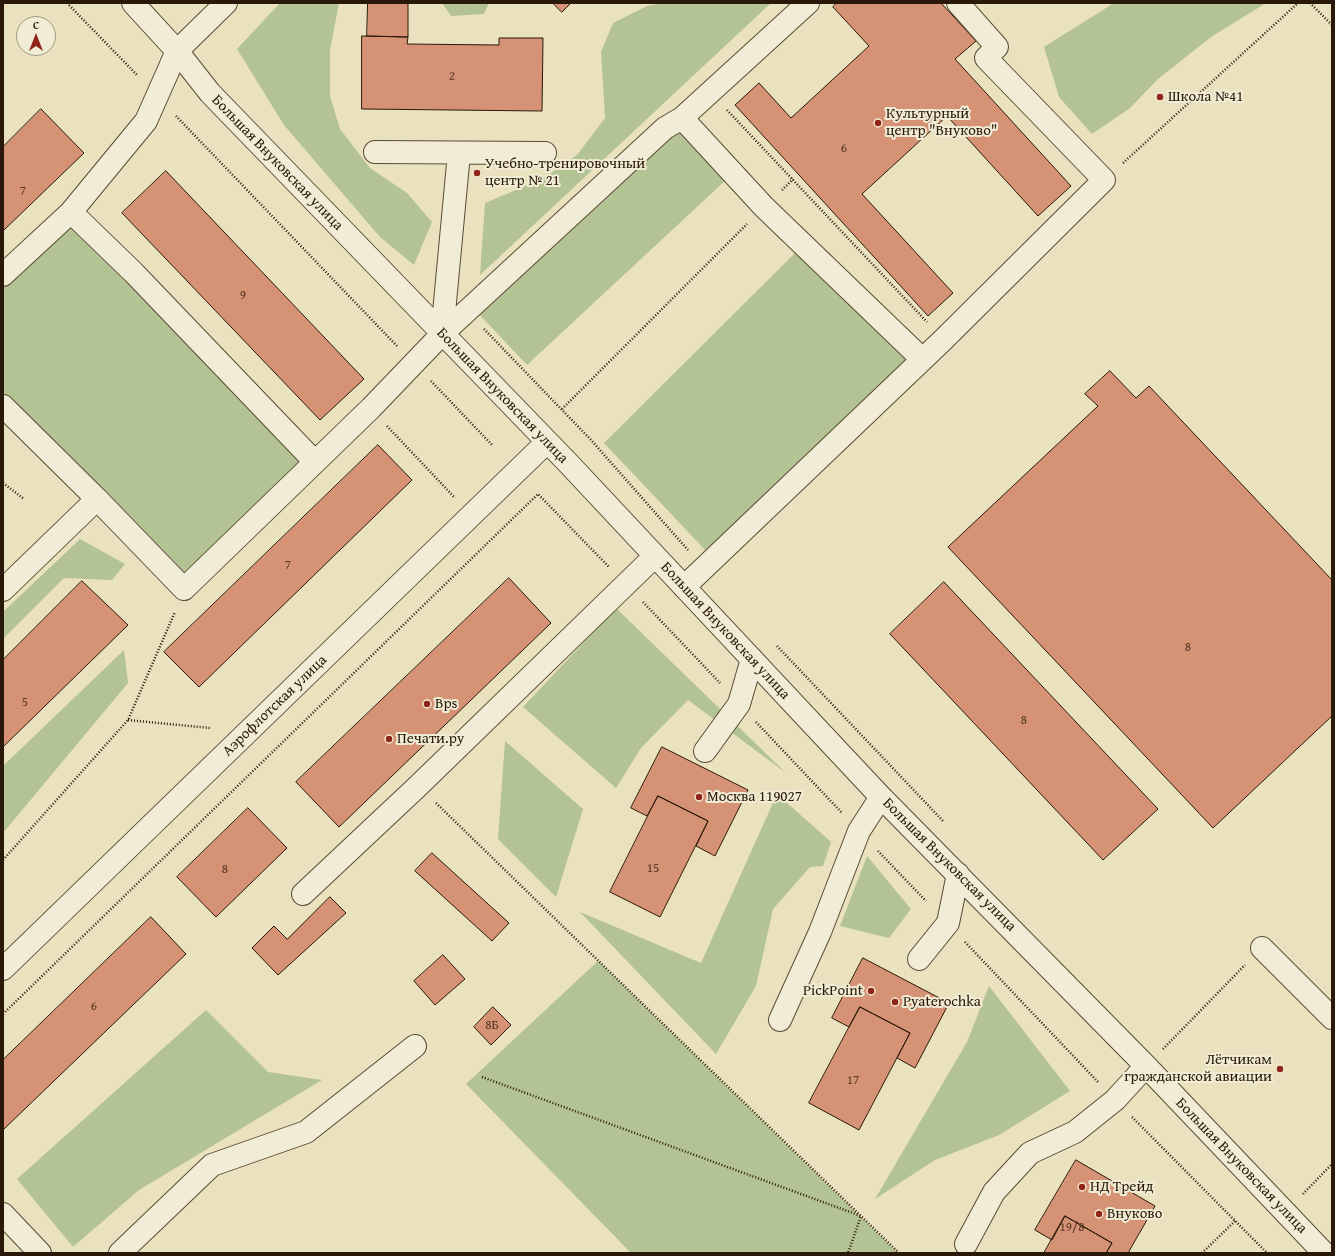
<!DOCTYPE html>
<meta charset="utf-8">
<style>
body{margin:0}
#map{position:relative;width:1335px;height:1256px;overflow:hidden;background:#eae1be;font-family:"Gentium Book Plus",serif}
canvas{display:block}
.frame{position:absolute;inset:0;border:4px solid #2a1908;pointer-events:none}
.north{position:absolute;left:16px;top:16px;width:40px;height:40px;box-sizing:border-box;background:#f1ecd5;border:1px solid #a19883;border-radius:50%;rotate:0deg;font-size:11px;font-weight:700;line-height:16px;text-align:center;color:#2a1908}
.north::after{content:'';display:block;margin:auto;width:14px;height:18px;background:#8f2418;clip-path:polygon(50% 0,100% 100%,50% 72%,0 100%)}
</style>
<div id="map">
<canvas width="1335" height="1256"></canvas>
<div class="frame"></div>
<div class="north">С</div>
</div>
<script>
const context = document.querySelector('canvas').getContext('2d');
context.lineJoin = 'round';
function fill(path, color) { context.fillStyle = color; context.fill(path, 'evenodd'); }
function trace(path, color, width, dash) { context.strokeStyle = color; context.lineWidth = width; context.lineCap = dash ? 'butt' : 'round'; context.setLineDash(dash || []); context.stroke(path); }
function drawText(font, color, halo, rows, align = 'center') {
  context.font = font + ' "Gentium Book Plus",serif'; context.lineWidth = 4; context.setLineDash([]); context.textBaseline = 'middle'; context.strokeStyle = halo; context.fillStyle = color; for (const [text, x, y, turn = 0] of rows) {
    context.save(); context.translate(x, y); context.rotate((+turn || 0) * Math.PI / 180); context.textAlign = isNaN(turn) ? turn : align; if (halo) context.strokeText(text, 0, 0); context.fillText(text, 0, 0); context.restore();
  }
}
const green = new Path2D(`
 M280,3H339L330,50V96L340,129L370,168L407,193L432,222L414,265L380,237L284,125L237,49Z
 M442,3H489L484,14L451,16Z
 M663,3H771L480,275L485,203L542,179L577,155L605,118L601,52L613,23L647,6Z
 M1114,3H1266L1211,37L1158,79L1130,108L1092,134L1059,97L1044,47Z
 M678,128L727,179L527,365L478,313Z
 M71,212L315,462L184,589L3,406V275Z
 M795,253L909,357L708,553L604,443Z
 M80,539L125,564L112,580L64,578L3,639V612Z
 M616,608L786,773L688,700L641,748L616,788L523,707Z
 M124,650L128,683L3,833V766Z
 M505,741L583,809L556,897L498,839Z
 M777,794L831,842L823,866L810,867L773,909L756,986L716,1054L580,912L701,963Z
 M867,856L911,909L889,938L840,926Z
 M598,961L898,1253H631L466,1084Z
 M989,986L1070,1091L999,1135L935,1160L875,1199L967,1042Z
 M206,1010L268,1072L322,1080L139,1190L73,1247L17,1179Z`);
const building = new Path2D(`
 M368,3H408V37L367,36Z
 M553,3H571L562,12Z
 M837,3H941L976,41L955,59L1071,186L1038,216L947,116L862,194L953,293L928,316L735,105L759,83L791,118L869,46L833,7Z
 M362,36L408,37L407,44L499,45V38H543L542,111L362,109Z
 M41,109L84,153L3,231V147Z
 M166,171L364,379L320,420L122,213Z
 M1110,371L1136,398L1149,386L1332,580V716L1213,828L948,547L1098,406L1085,394Z
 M378,445L412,480L199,687L164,652Z
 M509,578L551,623L339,827L296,782Z
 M82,581L128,625L3,747V660Z
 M944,582L1158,809L1103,860L890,634Z
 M662,747L748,790L715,856L696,846L708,821L658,796L647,816L631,808Z
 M658,796L708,821L660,917L610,892Z
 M248,808L287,848L216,917L177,877Z
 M432,853L509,923L492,941L415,871Z
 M330,897L346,913L278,975L252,948L274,926L287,939Z
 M151,917L186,954L3,1130V1060Z
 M443,955L465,979L435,1005L414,981Z
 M863,958L949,1003L915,1068L897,1058L910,1033L860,1007L849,1027L832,1018Z
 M493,1007L511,1025L491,1045L474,1027Z
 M860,1007L910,1033L859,1130L809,1103Z
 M1076,1160L1155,1206L1128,1253H1106L1112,1243L1065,1216L1052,1240L1035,1230Z
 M1065,1216L1112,1243L1106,1253H1044Z`);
const path = new Path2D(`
 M67,3L138,76
 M1310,3L1332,25
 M727,110L927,322
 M176,116L397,346
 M1123,163L1298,3
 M782,190L793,179
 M484,329L592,441L688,550
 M431,381L493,446
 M562,409L747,224
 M387,426L455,498
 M3,483L24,499
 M643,602L720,683
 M777,646L943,821
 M128,720L210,728
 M756,722L842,813
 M436,803L899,1253
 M878,851L926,901
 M3,860L128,720L175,612
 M965,942L1098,1082
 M3,1014L538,494L609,567
 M1163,1049L1245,965
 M482,1077L861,1216L848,1253
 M1132,1117L1267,1253
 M1303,1194L1332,1164
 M1202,1253L1235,1221`);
const minor = new Path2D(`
 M133,3L177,51L210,93L569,464L881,797L1146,1066L1324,1253
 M808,3L682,118L764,207L922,359
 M375,152L545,153
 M71,212L134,273L315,462
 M3,275L71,212L146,121L177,51L226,3
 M442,334L459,153
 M3,406L97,499
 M684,587L943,340L1104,180L986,58L997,47L958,3
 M3,590L97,499L184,589L371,408L442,334L665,128L682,118
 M705,751L739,704L752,659
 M303,894L418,786L655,556
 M1262,948L1332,1018
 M919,959L948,923L958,874
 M3,969L547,442
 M780,1020L820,932L859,831L881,797
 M3,1214L40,1253
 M966,1244L994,1192L1030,1153L1075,1132L1115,1100L1146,1066
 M120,1253L212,1165L306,1132L415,1046`);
const markers = [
 [1160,97,4,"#8f2418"],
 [878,123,4,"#8f2418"],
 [477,173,4,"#8f2418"],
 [427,704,4,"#8f2418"],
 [389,739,4,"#8f2418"],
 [699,797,4,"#8f2418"],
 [871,991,4,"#8f2418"],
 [895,1002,4,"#8f2418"],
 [1280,1069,4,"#8f2418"],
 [1082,1187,4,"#8f2418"],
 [1099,1214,4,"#8f2418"]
];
const numberNames = [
 ["2",452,77],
 ["6",844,149],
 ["7",23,192],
 ["9",243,296],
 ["7",288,566],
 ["8",1188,648],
 ["5",25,703],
 ["8",1024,721],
 ["15",653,869],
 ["8",225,870],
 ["6",94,1007],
 ["8Б",492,1026],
 ["17",853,1081],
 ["19/8",1072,1228]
];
const poiNames = [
 ["Школа №41",1168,97],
 ["Культурный",886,114],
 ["центр \"Внуково\"",886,131],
 ["Учебно-тренировочный",485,164],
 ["центр № 21",485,181],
 ["Bps",435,704],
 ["Печати.ру",397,739],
 ["Москва 119027",707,797],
 ["PickPoint",863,991,"right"],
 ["Pyaterochka",903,1002],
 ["Лётчикам",1272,1060,"right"],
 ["гражданской авиации",1272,1077,"right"],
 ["НД Трейд",1090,1187],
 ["Внуково",1107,1214]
];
const streetNames = [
 ["Большая Внуковская улица",277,163,46],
 ["Большая Внуковская улица",502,396,46],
 ["Большая Внуковская улица",725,631,47],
 ["Аэрофлотская улица",275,706,-44],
 ["Большая Внуковская улица",949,865,45],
 ["Большая Внуковская улица",1241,1166,46]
];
fill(green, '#b4c394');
fill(building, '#d59274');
trace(building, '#2a1908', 1);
trace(minor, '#5a4b36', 24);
trace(path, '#2a1908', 2.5, [1, 2]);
trace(minor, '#f1ecd5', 22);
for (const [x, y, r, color] of markers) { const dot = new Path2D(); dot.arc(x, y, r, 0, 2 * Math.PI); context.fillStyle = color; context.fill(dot); trace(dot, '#f1ecd5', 1.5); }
drawText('13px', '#553723', null, numberNames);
drawText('15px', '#2a1908', '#f1ecd5', poiNames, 'left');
drawText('15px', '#2a1908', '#f1ecd5', streetNames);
</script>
